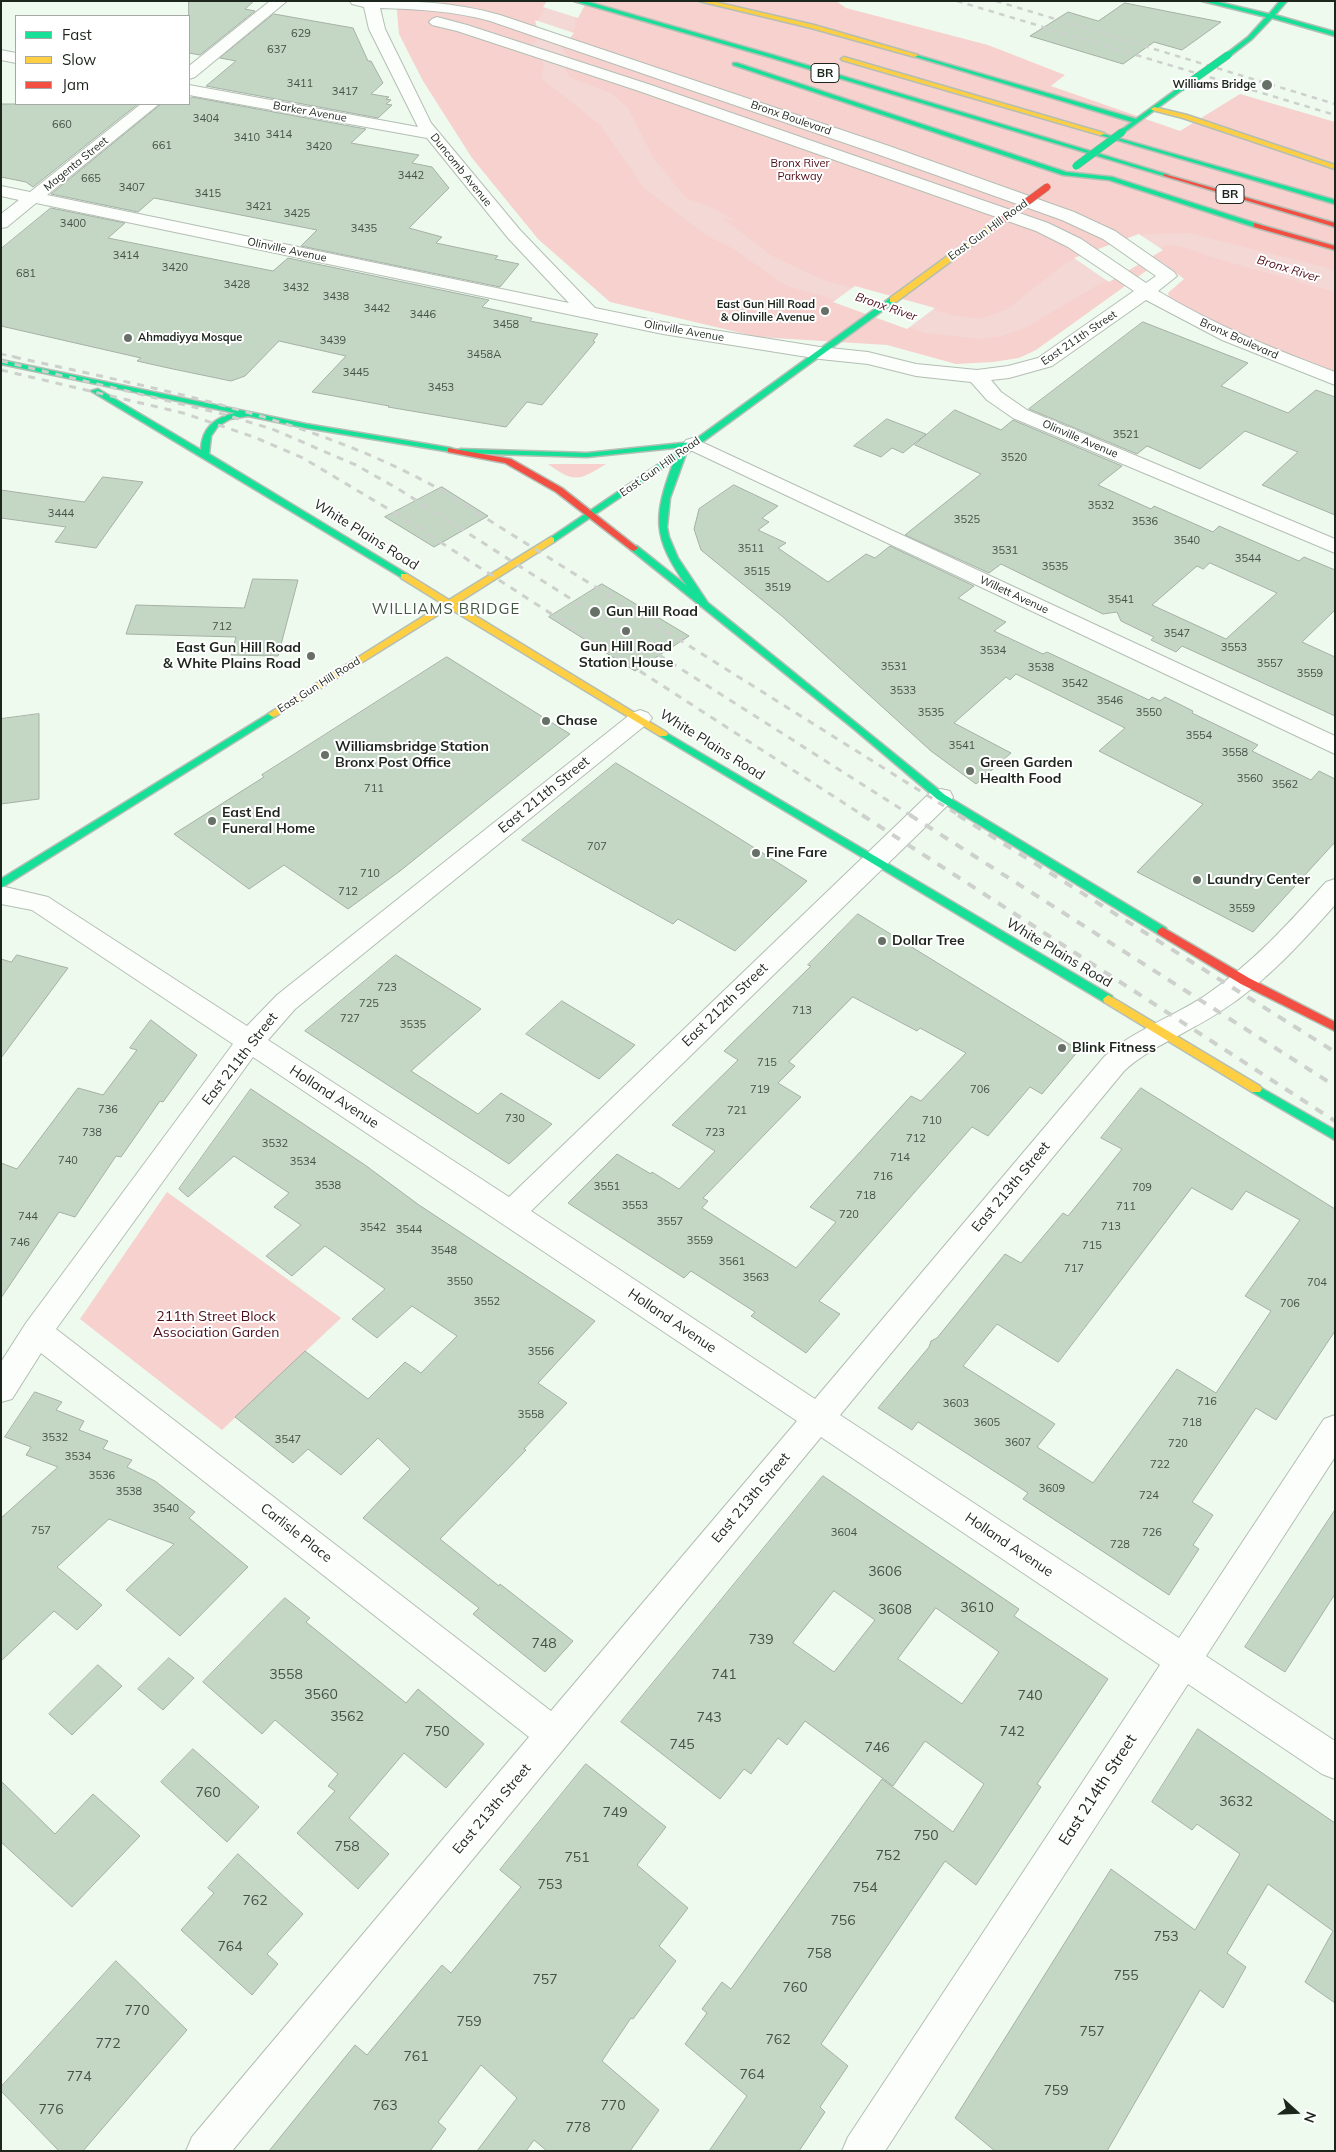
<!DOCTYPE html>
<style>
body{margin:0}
#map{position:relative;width:1336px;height:2152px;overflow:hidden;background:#eefaee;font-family:Mulish,sans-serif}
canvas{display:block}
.frame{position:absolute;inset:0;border:2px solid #1d261d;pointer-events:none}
.legend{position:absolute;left:15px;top:15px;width:175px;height:90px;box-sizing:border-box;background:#fff;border:1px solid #a5a8a5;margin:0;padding:6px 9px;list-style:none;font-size:15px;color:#1d261d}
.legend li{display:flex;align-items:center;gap:10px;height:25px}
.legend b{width:25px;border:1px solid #a5a8a5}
.north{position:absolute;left:1271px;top:2087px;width:50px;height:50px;-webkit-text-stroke:4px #fff;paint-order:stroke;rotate:110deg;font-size:14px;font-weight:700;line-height:20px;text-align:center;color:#1d261d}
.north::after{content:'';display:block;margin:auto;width:18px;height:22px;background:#1d261d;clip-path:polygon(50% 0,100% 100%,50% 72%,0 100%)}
</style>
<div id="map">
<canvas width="1336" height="2152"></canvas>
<div class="frame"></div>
<ul class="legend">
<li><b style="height:6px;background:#16e098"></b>Fast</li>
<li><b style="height:6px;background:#ffcf43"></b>Slow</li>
<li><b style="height:6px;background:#f24e42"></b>Jam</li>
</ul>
<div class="north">N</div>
</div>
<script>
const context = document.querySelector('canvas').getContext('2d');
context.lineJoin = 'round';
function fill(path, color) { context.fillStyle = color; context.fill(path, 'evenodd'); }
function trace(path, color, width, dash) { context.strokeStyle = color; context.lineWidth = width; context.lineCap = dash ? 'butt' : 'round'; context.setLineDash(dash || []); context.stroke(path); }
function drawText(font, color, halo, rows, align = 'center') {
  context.font = font + ' Mulish,sans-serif'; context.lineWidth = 4; context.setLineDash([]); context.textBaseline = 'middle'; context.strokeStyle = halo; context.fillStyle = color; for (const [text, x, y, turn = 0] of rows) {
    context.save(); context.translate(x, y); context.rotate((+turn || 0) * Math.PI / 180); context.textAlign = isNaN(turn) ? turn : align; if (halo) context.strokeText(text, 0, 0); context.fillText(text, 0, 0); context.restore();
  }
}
const green = new Path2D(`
 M396,1H836L846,8L988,45L1065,75L1051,86L1180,131L1240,94L1335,122V371C1278,350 1222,329 1169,297L1168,293L1184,279L1160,261L1036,350L1019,358L993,362L956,364L887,345L758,337L610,302L538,239L472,158L423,81L399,34Z
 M548,464H606C579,481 574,483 548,464Z
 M167,1192L341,1318L222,1430L80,1319Z`);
const water = new Path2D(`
 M585,1L575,18V28L560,45L568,55L565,69L568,75L573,79L611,93L628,108L653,157L686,198L713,208L736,222L723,218L772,256L823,280L952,315L980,319L1006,310L1067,262L1147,234L1189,233L1335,270V292L1211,257C1196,251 1182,245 1166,245L1023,329L1001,336L981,339L925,333L823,296L787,286L732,248L707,236L645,189L600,125L541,78L544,65L530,45L542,37L537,21L546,7Z`);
const pier = new Path2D(`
 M547,1H587L578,18L543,7Z
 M535,20L574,33L564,45L539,36Z
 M1139,234L1163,250L1109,282L1074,258Z
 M855,286L935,308L907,329L833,302Z`);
const building = new Path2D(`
 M189,1H254L245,9L255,11L200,55L189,53Z
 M1125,3L1221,22L1182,50L1154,42L1123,64L1030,36L1068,12L1098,21Z
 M274,14L353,28L368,61H371L383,83L371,94L389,97L386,99L391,100L386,104L392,105L378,118L206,86L236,61L220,58Z
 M192,97L366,129L351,143L419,155L412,163L432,167L449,188L409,228L442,237L436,243L498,256L495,259L519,264L500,287L301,246L317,230L154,198L138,212L51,194L161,104H189V100Z
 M1,104H138L33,187L26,182L1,177Z
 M51,208L125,223L108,238L273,271L288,258L489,300L482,307L532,318L530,321L598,334L593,341L595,342L542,405L527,402L506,427L388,407L389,406L312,392L346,356L279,341L245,376L231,381L173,369L137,361L141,358L1,326V249Z
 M1143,322L1248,363L1221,386L1288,413L1316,390L1335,397V515L1262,485L1298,452L1245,431L1200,469L1147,446L1137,454L1029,409Z
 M955,410L1001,430L1013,420L1122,466L1098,485L1151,509L1154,506L1213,532L1219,526L1299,561L1304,557L1335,570V610L1302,642L1335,657V716L1182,646L1176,652L1151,640L1154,637L1121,621L1117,612L1103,614L1001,564L989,573L905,535L981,474L915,445ZM1210,563L1277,593L1226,639L1152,605L1197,566L1203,569Z
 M887,419L926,434L903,453L892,448L881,457L854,446Z
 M103,477L143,482L96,548L55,542L66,527L1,518V490L84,502Z
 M734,485L778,506L762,518L769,522L758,530L786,543L778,548L828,582L866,554L875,558L890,546L974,586L958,598L1006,622L994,631L1043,654L1047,652L1149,700L1152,697L1160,701L1165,697L1193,711L1192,713L1258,745L1252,751L1311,780L1319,771L1335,779V842L1253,932L1137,872L1203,804L1099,751L1125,728L1016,674L1010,680L1006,677L954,723L1011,753L976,784L931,751L783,617L701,550L694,529L699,509Z
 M442,487L488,516L434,547L385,517Z
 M253,579L298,580L278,656L231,655L236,637L126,634L136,605L244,608Z
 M602,584L619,594L689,636L635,671L549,617Z
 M447,657L570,734L400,871L348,909L284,865L249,889L174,834L264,777L262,775Z
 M39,714V799L1,804V719Z
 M616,763L710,820L807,881L735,951L678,919L673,924L522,840Z
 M858,914L1079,1050L1042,1094L1030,1087L988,1136L972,1127L819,1301L840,1314L806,1353L751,1316L755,1312L691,1271L684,1278L568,1203L617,1154L651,1174L652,1172L679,1189L715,1151L672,1125L738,1060L724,1051L811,966L808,965ZM853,997L917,1031L920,1028L966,1053L921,1101L911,1096L810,1207L836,1222L796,1268L702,1208L708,1201L703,1198L801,1097L778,1083L795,1066L789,1062Z
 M17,955L68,968L1,1058V959L11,962Z
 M396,955L481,1009L411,1071L478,1114L501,1093L552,1124L509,1164L305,1031Z
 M562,1001L635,1045L599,1079L526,1034Z
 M151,1020L197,1055L163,1102L160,1101L121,1157L116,1156L75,1217L59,1212L1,1298V1163L17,1169L78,1088L103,1095L137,1050L130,1048Z
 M1141,1088L1335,1209V1331L1276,1420L1256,1408L1192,1502L1213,1515L1193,1545L1199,1549L1169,1595L1023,1499L1028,1493L918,1422L912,1430L878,1408L929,1347L931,1341L937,1338L1005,1254L1021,1263L1063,1213L1068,1216L1099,1178L1122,1149L1101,1138ZM1192,1188L1232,1210L1246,1191L1300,1220L1245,1296L1271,1311L1216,1393L1177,1369L1093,1483L1037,1447L1055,1424L963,1366L997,1324L1058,1362Z
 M251,1089L365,1165L419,1205L595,1321L538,1383L567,1403L524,1449L526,1450L440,1539L499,1586L500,1584L573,1641L545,1672L473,1614L479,1608L363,1518L410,1469L378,1438L341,1475L308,1449L293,1463L235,1417L305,1351L368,1399L405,1362L421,1373L457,1336L412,1306L377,1338L352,1319L385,1289L325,1246L292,1276L266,1256L301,1225L274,1207L289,1193L234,1156L188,1197L179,1189Z
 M35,1392L62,1402L56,1410L84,1421L79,1430L108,1441L103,1449L132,1460L127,1467L155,1481L195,1512L189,1518L248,1567L180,1636L126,1590L174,1544L109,1519L57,1567L102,1605L77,1630L54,1611L1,1661V1518L58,1467L26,1455L31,1447L5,1437Z
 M823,1476L1019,1609L1014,1616L1108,1679L1037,1784L1041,1787L976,1885L945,1861L821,2044L848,2066L820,2107L825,2112L799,2151H709L747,2096L685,2044L707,2013L702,2009L722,1982L731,1989L882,1779L953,1832L984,1784L925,1741L893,1786L805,1721L787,1745L778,1738L751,1774L744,1769L720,1799L621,1722ZM834,1591L875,1620L834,1672L793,1643ZM936,1608L999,1652L962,1704L898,1659Z
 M1335,1510V1594L1285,1672L1245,1647Z
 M285,1598L310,1618L306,1622L406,1703L418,1689L484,1744L446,1788L404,1753L349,1818L389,1854L358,1889L297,1833L335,1791L328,1786L338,1774L275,1720L262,1734L203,1682Z
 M169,1658L194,1678L163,1710L138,1689Z
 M98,1665L122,1686L72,1735L49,1714Z
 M1198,1729L1335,1823V2003L1305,1982L1333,1931L1268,1884L1227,1953L1246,1967L1223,2008L1200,1990L1107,2151H995L955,2118L1111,1869L1195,1930L1240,1854L1197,1824L1192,1830L1152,1802Z
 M193,1749L259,1807L227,1842L161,1782Z
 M586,1764L666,1827L637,1865L688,1908L659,1946L676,1961L633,2019L631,2018L602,2061L659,2110L630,2151H547L534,2140L526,2151H477L517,2098L481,2065L438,2122L446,2129L430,2151H269L355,2045L367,2055L442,1965L451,1973L521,1887L500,1870Z
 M1,1781L55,1834L93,1794L140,1836L72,1907L1,1842Z
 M238,1854L303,1914L267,1954L278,1964L252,1995L181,1930L214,1893L208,1888Z
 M116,1961L187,2030L83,2151H59L1,2091V2087Z`);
const street = new Path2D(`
 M270,1H287L195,77L189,79V66Z
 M350,1C404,1 447,0 500,15L889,146L1074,212L1115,231L1174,272L1177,276L1158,291C1214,325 1274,349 1335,372V385L1222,340L1146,300L1052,366L1009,378L991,380L1001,392L1027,410L1335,539V553L1013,418L987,400L971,382L916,376L868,364L820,359L663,334L36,203L7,227L1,228V214L19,200L1,196V186L30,192L141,104H159L47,195L569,303L508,238L427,138L189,95V85L418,127L369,29L364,7L352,4ZM380,8C417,9 454,11 490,21L877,154L1062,220L1103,239L1156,276L1146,283L1081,239L1048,223L651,85L467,25L437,17L432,19L429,22L432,25L457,31L639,91L1036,231L1068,247L1134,291L1038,358L1008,366L977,370L916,364L868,352L820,347L663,322L595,308L520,230L431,123L385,29Z
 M1,50L16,53V63L1,60Z
 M693,438L1335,736V754L686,448L683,444L686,440Z
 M640,710L648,713L652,718L648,723L295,1009L268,1040L509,1197L932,791L941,789L950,791L953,797L950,803L531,1211L815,1399L1104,1057C1130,1032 1175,1016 1206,995C1252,964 1289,923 1326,882L1335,879V905C1301,943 1267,981 1224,1009C1194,1030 1149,1047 1124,1071L840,1415L1179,1638L1324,1419L1335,1415V1457L1206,1656L1335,1741V1779L1322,1774L1188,1684L885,2151H842L848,2137L1160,1665L821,1437L232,2151H186L192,2137L529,1737L41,1353L12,1399L1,1402V1362L26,1323L233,1044L32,910L1,904V886L48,897L247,1026L277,995L632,713ZM253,1057L797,1421L551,1711L56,1329Z`);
const fast = new Path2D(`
 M574,1H585L773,55L1169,175L1164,176L769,57Z
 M1202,1H1214L1269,14L1280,1H1287L1275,15L1335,32V36L1272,18L1252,39L1230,56H1226V54L1248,37L1266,17Z
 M913,54L1136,119L1181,86L1186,87L1122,134L1120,133V131L1132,122L913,56Z
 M733,63H737L1066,172L1112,177L1261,225L1254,227L1109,180L1063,175L733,65Z
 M1100,133L1335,200V204L1100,135Z
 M890,298L897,300L686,454L670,498L667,527L669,537L678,558L708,603L945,795L1166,928L1167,931L1166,934H1158L937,799L854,729L631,550V546H637L687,586C652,537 653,517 674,461L554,542H548L547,540L684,447L587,457L460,453L456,451L460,449L587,453L692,442Z
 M1,360L306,424L451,448L455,450L451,452L306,428L248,416L230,419L218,426L211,436L209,454L407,574L408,576L404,579L91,391L98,389L201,450C202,428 214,418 235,413L1,364Z
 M273,711L278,714L276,716L1,888V879Z
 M663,731L1112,996L1113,999L1112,1002H1104L660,736L658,734L660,732Z
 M1256,1085L1335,1130V1140L1252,1092L1250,1089L1252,1086Z`);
const slow = new Path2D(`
 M699,1H711L814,25L918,55L915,57L811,28Z
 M844,57L1104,133L1105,134L1100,135L842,60L841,59Z
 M1154,107L1187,115L1335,165V169L1183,118L1152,110L1151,109Z
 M990,225L997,227L896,302H890V298Z
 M551,537L554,538V542L456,604L666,732L668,734L666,736H660L449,608L276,716L273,717L268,714L443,604L401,578V574H407L449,600Z
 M1108,995L1260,1086L1262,1089L1260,1092H1252L1104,1002L1103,999Z`);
const jam = new Path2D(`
 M1164,174L1335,223V227L1164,176Z
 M1254,223L1335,246V250L1254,227Z
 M448,448L511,459L562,488L638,548L634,551L631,550L556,492L505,463L448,452Z
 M1162,927L1249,978L1335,1022V1031L1241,984L1158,934L1157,931Z`);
const railFar2 = new Path2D(`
 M957,1L1335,115
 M996,1L1335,104
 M1,354L20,358`);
const railFar1 = new Path2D(`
 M14,357C161,390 308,416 441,490L960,816
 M1,361L219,413L272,429L356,465L400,490L912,816
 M1,370L183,413L254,437L303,458L400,516L864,816`);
const rail = new Path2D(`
 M862,815L1335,1121
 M910,815L1335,1086
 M958,815L1335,1052`);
const fastBridge = new Path2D(`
 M1183,87L1228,55
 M1076,166L1122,132`);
const jamBridge = new Path2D(`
 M993,227L1047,187`);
const markers = [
 [1267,85,6,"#667066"],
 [825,311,5,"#667066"],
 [128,338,5,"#667066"],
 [595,612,6,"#667066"],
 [626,631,5,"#667066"],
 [311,656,5,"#667066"],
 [546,721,5,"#667066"],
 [325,755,5,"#667066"],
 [970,771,5,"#667066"],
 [212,821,5,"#667066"],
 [756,853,5,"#667066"],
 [1197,880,5,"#667066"],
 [882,941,5,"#667066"],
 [1062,1048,5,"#667066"]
];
const numberNames = [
 ["629",301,34],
 ["637",277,50],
 ["3411",300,84],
 ["3417",345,92],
 ["3404",206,119],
 ["660",62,125],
 ["3414",279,135],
 ["3410",247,138],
 ["661",162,146],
 ["3420",319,147],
 ["3442",411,176],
 ["665",91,179],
 ["3407",132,188],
 ["3415",208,194],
 ["3421",259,207],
 ["3425",297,214],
 ["3400",73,224],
 ["3435",364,229],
 ["3414",126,256],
 ["3420",175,268],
 ["681",26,274],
 ["3428",237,285],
 ["3432",296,288],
 ["3438",336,297],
 ["3442",377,309],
 ["3446",423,315],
 ["3458",506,325],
 ["3439",333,341],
 ["3458A",484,355],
 ["3445",356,373],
 ["3453",441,388],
 ["3521",1126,435],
 ["3520",1014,458],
 ["3532",1101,506],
 ["3444",61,514],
 ["3525",967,520],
 ["3536",1145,522],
 ["3540",1187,541],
 ["3511",751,549],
 ["3531",1005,551],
 ["3544",1248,559],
 ["3535",1055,567],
 ["3515",757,572],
 ["3519",778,588],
 ["3541",1121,600],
 ["712",222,627],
 ["3547",1177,634],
 ["3553",1234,648],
 ["3534",993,651],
 ["3557",1270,664],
 ["3531",894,667],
 ["3538",1041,668],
 ["3559",1310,674],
 ["3542",1075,684],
 ["3533",903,691],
 ["3546",1110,701],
 ["3535",931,713],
 ["3550",1149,713],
 ["3554",1199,736],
 ["3541",962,746],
 ["3558",1235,753],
 ["3560",1250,779],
 ["3562",1285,785],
 ["711",374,789],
 ["707",597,847],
 ["710",370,874],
 ["712",348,892],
 ["3559",1242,909],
 ["723",387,988],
 ["725",369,1004],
 ["713",802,1011],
 ["727",350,1019],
 ["3535",413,1025],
 ["715",767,1063],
 ["719",760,1090],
 ["706",980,1090],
 ["736",108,1110],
 ["721",737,1111],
 ["730",515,1119],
 ["710",932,1121],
 ["738",92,1133],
 ["723",715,1133],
 ["712",916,1139],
 ["3532",275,1144],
 ["714",900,1158],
 ["740",68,1161],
 ["3534",303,1162],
 ["716",883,1177],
 ["3538",328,1186],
 ["3551",607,1187],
 ["709",1142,1188],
 ["718",866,1196],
 ["3553",635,1206],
 ["711",1126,1207],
 ["720",849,1215],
 ["744",28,1217],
 ["3557",670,1222],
 ["713",1111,1227],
 ["3542",373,1228],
 ["3544",409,1230],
 ["3559",700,1241],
 ["746",20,1243],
 ["715",1092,1246],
 ["3548",444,1251],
 ["3561",732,1262],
 ["717",1074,1269],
 ["3563",756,1278],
 ["3550",460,1282],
 ["704",1317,1283],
 ["3552",487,1302],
 ["706",1290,1304],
 ["3556",541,1352],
 ["716",1207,1402],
 ["3603",956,1404],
 ["3558",531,1415],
 ["3605",987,1423],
 ["718",1192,1423],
 ["3532",55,1438],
 ["3547",288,1440],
 ["3607",1018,1443],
 ["720",1178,1444],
 ["3534",78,1457],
 ["722",1160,1465],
 ["3536",102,1476],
 ["3609",1052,1489],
 ["3538",129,1492],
 ["724",1149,1496],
 ["3540",166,1509],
 ["757",41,1531],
 ["3604",844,1533],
 ["726",1152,1533],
 ["728",1120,1545]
];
const farPoinames = [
 ["Williams Bridge",1256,85],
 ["East Gun Hill Road",815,305],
 ["& Olinville Avenue",815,318],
 ["Ahmadiyya Mosque",138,338,"left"]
];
const farStreetnames = [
 ["Barker Avenue",310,112,10],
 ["Bronx Boulevard",791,118,19],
 ["Magenta Street",76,164,-39],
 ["Duncomb Avenue",461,170,51],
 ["East Gun Hill Road",988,230,-36],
 ["Olinville Avenue",287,250,12],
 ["Olinville Avenue",684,331,10],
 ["East 211th Street",1079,338,-34],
 ["Bronx Boulevard",1239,339,24],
 ["Olinville Avenue",1080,439,23],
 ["East Gun Hill Road",660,467,-35],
 ["Willett Avenue",1014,595,25],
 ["East Gun Hill Road",319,685,-32]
];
const farParknames = [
 ["Bronx River",800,164],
 ["Parkway",800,177]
];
const shields = [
 [825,73,28],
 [1230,194,28]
];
const shieldNames = [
 ["BR",825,73],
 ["BR",1230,194]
];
const farWaternames = [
 ["Bronx River",1288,269,17],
 ["Bronx River",886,307,19]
];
const streetNames = [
 ["White Plains Road",366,535,32],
 ["White Plains Road",712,745,32],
 ["East 211th Street",544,795,-39],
 ["White Plains Road",1059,953,31],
 ["East 212th Street",725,1005,-44],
 ["East 211th Street",240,1059,-52],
 ["Holland Avenue",334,1097,33],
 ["East 213th Street",1011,1187,-50],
 ["Holland Avenue",672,1321,34],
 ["East 213th Street",751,1498,-50],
 ["Carlisle Place",296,1533,38],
 ["Holland Avenue",1009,1545,34],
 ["East 213th Street",492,1809,-50]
];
const poiNames = [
 ["Gun Hill Road",606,612],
 ["Gun Hill Road",626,647,"center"],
 ["Station House",626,663,"center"],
 ["East Gun Hill Road",301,648,"right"],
 ["& White Plains Road",301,664,"right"],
 ["Chase",556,721],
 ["Williamsbridge Station",335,747],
 ["Bronx Post Office",335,763],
 ["Green Garden",980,763],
 ["Health Food",980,779],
 ["East End",222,813],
 ["Funeral Home",222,829],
 ["Fine Fare",766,853],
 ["Laundry Center",1207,880],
 ["Dollar Tree",892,941],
 ["Blink Fitness",1072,1048]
];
const parkNames = [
 ["211th Street Block",216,1317],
 ["Association Garden",216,1333]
];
const nearNumbernames = [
 ["3606",885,1572],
 ["3610",977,1608],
 ["3608",895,1610],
 ["739",761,1640],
 ["748",544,1644],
 ["3558",286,1675],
 ["741",724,1675],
 ["3560",321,1695],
 ["740",1030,1696],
 ["3562",347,1717],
 ["743",709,1718],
 ["750",437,1732],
 ["742",1012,1732],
 ["745",682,1745],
 ["746",877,1748],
 ["760",208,1793],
 ["3632",1236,1802],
 ["749",615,1813],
 ["750",926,1836],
 ["758",347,1847],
 ["752",888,1856],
 ["751",577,1858],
 ["753",550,1885],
 ["754",865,1888],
 ["762",255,1901],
 ["756",843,1921],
 ["753",1166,1937],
 ["764",230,1947],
 ["758",819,1954],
 ["755",1126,1976],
 ["757",545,1980],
 ["760",795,1988],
 ["770",137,2011],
 ["759",469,2022],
 ["757",1092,2032],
 ["762",778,2040],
 ["772",108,2044],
 ["761",416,2057],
 ["764",752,2075],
 ["774",79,2077],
 ["759",1056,2091],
 ["763",385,2106],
 ["770",613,2106],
 ["776",51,2110],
 ["778",578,2128]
];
const neighbourhoodNames = [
 ["WILLIAMS BRIDGE",446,609]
];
const nearStreetnames = [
 ["East 214th Street",1098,1790,-57]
];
fill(green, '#f6d1ce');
fill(water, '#f4d8d6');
fill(pier, '#eefaee');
fill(building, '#c3d7c4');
trace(building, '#a6b0a6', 1);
trace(street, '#b4beb4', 2);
trace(fast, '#b4beb4', 3);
trace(slow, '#b4beb4', 3);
trace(jam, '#b4beb4', 3);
fill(street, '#fcfefc');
fill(fast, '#16e098');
fill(slow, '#ffcf43');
fill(jam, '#f24e42');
trace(railFar2, '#cdd0cd', 2.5, [5.5, 5.5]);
trace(railFar1, '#cdd0cd', 3, [7, 7]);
trace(rail, '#cdd0cd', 4, [9, 9]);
trace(fastBridge, '#9faea0', 8, []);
trace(jamBridge, '#9faea0', 8, []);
trace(fastBridge, '#16e098', 7);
trace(jamBridge, '#f24e42', 7);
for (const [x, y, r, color] of markers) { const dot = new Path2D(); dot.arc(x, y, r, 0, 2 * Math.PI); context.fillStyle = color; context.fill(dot); trace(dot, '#fff', 2); }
drawText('11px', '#465247', null, numberNames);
drawText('bold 11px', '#1d261d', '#fff', farPoinames, 'right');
drawText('11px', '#1d261d', '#fff', farStreetnames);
drawText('11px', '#4d0d17', '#fff', farParknames);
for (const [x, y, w] of shields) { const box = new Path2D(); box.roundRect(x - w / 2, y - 9.5, w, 19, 4); context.fillStyle = '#fff'; context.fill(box); trace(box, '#1d261d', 1); }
drawText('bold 12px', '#1d261d', null, shieldNames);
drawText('italic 12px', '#4e0d18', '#fff', farWaternames);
drawText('14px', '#1d261d', '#fff', streetNames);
drawText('bold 14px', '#1d261d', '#fff', poiNames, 'left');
drawText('14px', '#4d0d17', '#fff', parkNames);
drawText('14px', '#465247', null, nearNumbernames);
context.letterSpacing = '1px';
drawText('15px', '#425743', '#fff', neighbourhoodNames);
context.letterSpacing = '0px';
drawText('16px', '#1d261d', '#fff', nearStreetnames);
</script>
